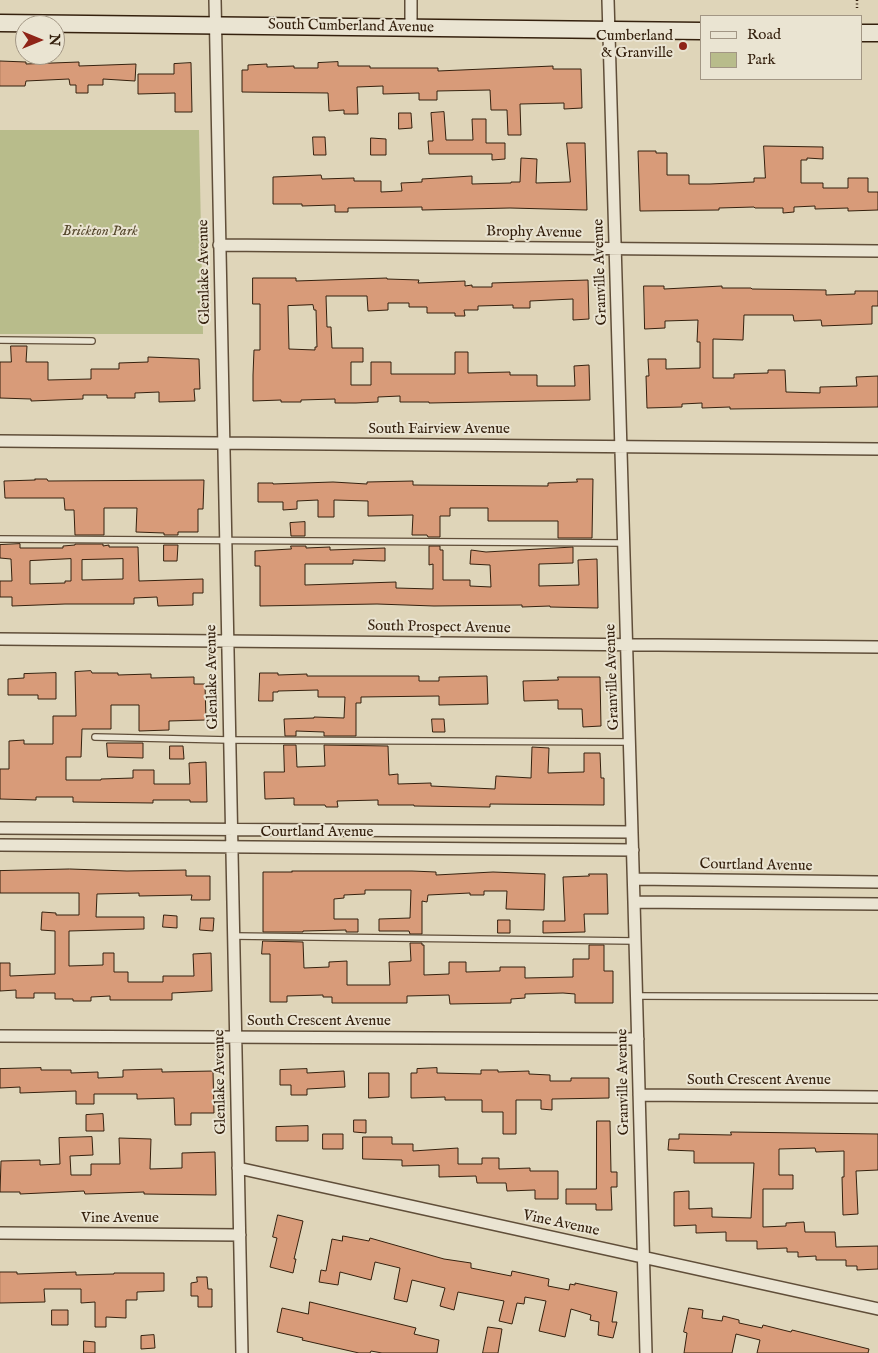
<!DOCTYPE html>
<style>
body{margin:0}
#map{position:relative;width:878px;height:1353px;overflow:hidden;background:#dfd5b9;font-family:"IM FELL English",serif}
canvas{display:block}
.legend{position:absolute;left:700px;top:15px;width:162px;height:65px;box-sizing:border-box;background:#eae4d2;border:1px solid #a29684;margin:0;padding:6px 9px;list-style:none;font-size:15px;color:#35210e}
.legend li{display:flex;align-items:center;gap:10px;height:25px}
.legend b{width:25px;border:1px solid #a29684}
.north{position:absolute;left:15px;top:15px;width:50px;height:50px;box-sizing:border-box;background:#eae4d2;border:1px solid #a29684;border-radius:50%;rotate:90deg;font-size:14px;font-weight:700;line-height:20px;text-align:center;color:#35210e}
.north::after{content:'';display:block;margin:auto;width:18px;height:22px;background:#8f2418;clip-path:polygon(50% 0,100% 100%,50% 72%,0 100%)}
</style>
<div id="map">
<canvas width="878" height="1353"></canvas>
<ul class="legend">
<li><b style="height:6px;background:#eae4d2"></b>Road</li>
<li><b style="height:14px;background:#b8bc8b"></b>Park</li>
</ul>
<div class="north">N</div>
</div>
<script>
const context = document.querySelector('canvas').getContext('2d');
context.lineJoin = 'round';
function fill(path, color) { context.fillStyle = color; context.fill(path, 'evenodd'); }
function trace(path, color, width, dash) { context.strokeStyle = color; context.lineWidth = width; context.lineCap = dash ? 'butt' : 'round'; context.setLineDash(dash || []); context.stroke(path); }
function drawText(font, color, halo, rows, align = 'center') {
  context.font = font + ' "IM FELL English",serif'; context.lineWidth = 4; context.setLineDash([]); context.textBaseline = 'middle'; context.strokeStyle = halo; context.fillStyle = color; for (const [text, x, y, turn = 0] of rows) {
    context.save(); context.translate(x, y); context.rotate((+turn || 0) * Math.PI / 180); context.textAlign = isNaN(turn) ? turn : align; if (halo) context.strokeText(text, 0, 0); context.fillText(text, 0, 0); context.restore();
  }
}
const green = new Path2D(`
 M0,130H199L203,334H0Z`);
const building = new Path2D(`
 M0,61L26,62V64L79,62V66L136,64L135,81L103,79V85H88V93H76V85H70L69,79L26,81L25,86H0Z
 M338,62V66H370V68H438V71L553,66V69H581L582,108L564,109V103L520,104L521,135H508L507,110H491L490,90L437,91V100H419V93L383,94V86L357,87L358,114H344V110L329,111L328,93L242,92V70H248V65L267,64V67L294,66V68H318V63Z
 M191,63L192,112H175V93L138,94V74H174V64Z
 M444,112L446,140H473L472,119H486V143H505V159L492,160V154H429L428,141H433L431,113Z
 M399,113H411L412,128L399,129Z
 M313,137H325L326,155H314Z
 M371,138L386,139V155H371Z
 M567,143H585L587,210L510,208L422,210V207L348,208V212H335V205L302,206V204H273V177L321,175L322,179L354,178V181H381V192L402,191L401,183L422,182V179L472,176V184L511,183V182H520L521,158L537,159L536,183L570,182Z
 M764,146L823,147V159L807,158V160H801V183H823V188H848V178H868V192H878V210L848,211V208L815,209V206L794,207V212L783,213V208H755L754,207L719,208V210L640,211L638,151H656V153H667V175H689V184H710L754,182V178H765Z
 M253,278H296V281L387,278V279L419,280L418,283L465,281V286L472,285V287H492V283L588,280L589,319L573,320V299L530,301V308H513V305L478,306V310H464L465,316H455V313H427V307H409V303H388V310L368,311L367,296H326L327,327H331L332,348H363V362H351V385H371V362H391V374H455V352H468V373L510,372V375H537V386H575L574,366L589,365L590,400L429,403V402H400V396L378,397V402L356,403H335V399L301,400V402H281V400L253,401V375L254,350H260V304H253ZM313,305L314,310H316L317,347H315V350L289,349L288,306Z
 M644,286H664V289L722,286V288H751L752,289L826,290V295L855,294V291H878V306H872V324L822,326L821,320L794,321L793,315H744L743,340L713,339V378H734V374L768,373V370H785L786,392L820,393V387L857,386L856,377L878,376V407L730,409V407L702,408V403L682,404V407L647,408L646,376H649L648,359H666V369L700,368V342H697L698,320L665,321V328L645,329Z
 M11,346H27L26,362H48V380L91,379V369H119V363L148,362V357L199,359L200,389H194L195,401L159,402V392L135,393V398H107V395H83V399L31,401V399L0,398V362H11Z
 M35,479H47L48,481L204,480L203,509H198V532H178V535H164V533L136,532L137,508H104V535H75L74,510H65L64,498H5L4,481L35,480Z
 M577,479H593L592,538H558V521H488V508H450V516H440V537H428L427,535H412L413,515L368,516V501L334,500V517H318V500L297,501V509L283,510V502H258V483H273V484L333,482L367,484V482L413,481V485L548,486V483L577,482Z
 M305,522V536H291L290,523Z
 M20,544V548H63V546L75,545V544H103V546L109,545V547H138L139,581L203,579V593H193V605L158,606L157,597L134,598V604H65L12,606V597H0V581H12L11,559L0,558V545ZM71,559V581H65V583L30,584V561ZM123,559V579L82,580V560Z
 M164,545H178L177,561H164Z
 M291,546H306V548L330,547V550L385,548V561L353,560V564H305V585L396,582V588L433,589V564L429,565V546H440V550H443V580H470V586L491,587L490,565L470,564L471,550L486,552L573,547V563L539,564V586L579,585L578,560L597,559L598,608L550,607V606L522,607V605L434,606L377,604L260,606V566H255V551L291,549Z
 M91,671L92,673H118V675L151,674V678L194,677V684H205L206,720L169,721V730L139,731V705H111V729H82L81,757H66V780H101V779L133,778V770H154V784H190L189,763L206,762L207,802H190V800H153V803L73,802V797H36V800L0,799V769H9V741L24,740V744H53V716H76L75,672Z
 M56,673V699H38V695H8V679L24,678V674Z
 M260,673H278V675L307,674V676H419V681H439V677L487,676L488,704L439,705V696L361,697V703H356V736H324V732L296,731V736H285L284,719L314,718V717L344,718L345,697H318V690L278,691V692H273V701H259Z
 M558,677H600L601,726L583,727L582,709H558V700L524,701L523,681L558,680Z
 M432,719H444L445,732H433Z
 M107,743H143V758L108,757Z
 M284,745H296L297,767L325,766L324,745L388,746L389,775L398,774V784L431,783V786L495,789L496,776L531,778L532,747L549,748L548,773L584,772V753H600L601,778H604V805L490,804V807L414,806V805H378V800L337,801L338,807H326L325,805H294V798L265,799L264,772H284Z
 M170,746H183L184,759H170Z
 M70,869L127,871L186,870V876H210V900H191L192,895L139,896V893L97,894L96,917H144V929L69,931V966L103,965V953H114V972H128V982H163V976H194L193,954L211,953L212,991L172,993V1000H110V996L91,997V1001H73V999H55V993H34V998H16V990L0,991V963H10V976L55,974V931L41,930L42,912L56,913V915H79V893H0V871Z
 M292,871H412L436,872V875L493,872L545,874L544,910L506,909L507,891H484V895H470V893L428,895L427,902L422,901V934H410L409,931H379V919L410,918L411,890H365V894L344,895V898L334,899V919H358V932H346V930L303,931V932H263V872H292Z
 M589,874H607L608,914H584L585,932L543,933V921H565L563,877L589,876Z
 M164,915L177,916V928L163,927Z
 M201,918H214L213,931L200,930Z
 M498,920H510V933H498Z
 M263,941L303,942L304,968L329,967V962L347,961V985H390L389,962L411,961L410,943H422V945H424V975L449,974V962H466V972L500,971V967H525V978L573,977V959H589V945H604V971H613V1003H575V994L563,993L525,994V998L511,999V1003L450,1004L449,995L407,996V1003H332V997H323V995L287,996V1002H270V954H262Z
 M41,1068V1070H71V1073L98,1072V1078L123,1077V1070L162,1069V1072L213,1071L214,1113H191V1125H175L174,1098L137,1099V1094H94V1104H76V1091L20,1093V1087L0,1088V1069Z
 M437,1068V1073L481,1074V1070H498V1072L529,1071V1074L550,1075V1081H571V1078H609V1098L552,1099V1110L541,1109V1100H516V1134H503V1112H482V1100H445V1097L411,1098V1073H417V1069Z
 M307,1069V1073L344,1071L345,1087L307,1089V1095H291V1085H280V1070Z
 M369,1073H389V1097L369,1098Z
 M103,1114L104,1131H86V1115Z
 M354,1120H366V1133L354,1132Z
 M597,1121H610L611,1172H617V1187H611L612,1210H596V1204H566V1189H596Z
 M308,1126V1141H276V1127Z
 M731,1132L878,1134V1170L856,1171L858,1214L843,1215L842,1177H844V1151L816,1152L815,1148L779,1149V1175H793V1189H763V1227L786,1226V1223L804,1222L805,1232H835L836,1247L878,1246V1269L857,1270V1266H846V1260H816V1256L798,1257V1252H787V1248L757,1249V1241H726V1232L696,1233V1225L674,1226V1192L689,1191V1209L712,1208V1217L751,1218L754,1163H694V1151L668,1150L669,1139H679V1134L731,1135Z
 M323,1134H343V1149H323Z
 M92,1137L93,1155L70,1156L71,1175H91V1164H120L119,1138L151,1139L150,1169L182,1168V1153L215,1152L216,1195L144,1194V1192L85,1194L84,1191L20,1194V1192H0L1,1161L40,1160V1165L60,1164L59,1138Z
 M363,1137H392V1144H413V1151L458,1148V1164H482V1158H499V1169L530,1168V1171H558V1199H535V1190L507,1191L506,1183H477L476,1176L439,1177V1165L402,1166V1160L363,1159Z
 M278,1215L303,1221L294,1259H296L293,1273L270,1267L277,1238L273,1237Z
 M343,1236L369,1241L370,1238L444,1259L471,1263V1268L511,1276L512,1271L549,1279L548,1286L569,1290L570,1284L575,1285V1283L617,1292L612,1322H617L613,1338L598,1335L599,1322L590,1320L591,1315L571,1309L565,1337L539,1331L546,1301L525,1297L524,1304L517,1303L512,1324L499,1321L504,1301L458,1292L454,1310L440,1306L445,1288L412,1280L407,1302L394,1299L400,1268L375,1262L371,1280L340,1272L338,1285L319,1282L321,1270L326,1271L332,1239L342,1241Z
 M0,1272H17V1274L76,1272V1275L114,1274V1273H164V1291L137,1292V1300H126V1318L106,1317V1327H95V1302L81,1303V1289H44L45,1302L0,1303Z
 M197,1277H207L208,1289H212V1307H198V1296H191V1283L197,1282Z
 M310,1302L416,1328L414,1334L439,1340L437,1353H382L371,1351L370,1353H359L302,1340L303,1338L277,1332L282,1308L308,1314Z
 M689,1308L703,1310L702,1318L722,1321L723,1316L739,1320V1323L762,1328L763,1325L791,1332L792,1330L869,1349L868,1353H757L760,1340L736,1334L732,1353H684L687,1333L684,1332Z
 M52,1310H68V1325H52Z
 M488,1327L502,1329L498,1353H483Z
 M154,1335L155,1348L141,1349V1336Z
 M84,1341L95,1342V1353H84Z`);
const path = new Path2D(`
 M857,0V10`);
const lane = new Path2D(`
 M0,340L92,341
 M0,539L624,543
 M95,737L229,740L630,742
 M234,936L635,941
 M637,996L878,997`);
const street = new Path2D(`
 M215,0L242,1353
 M411,0V28
 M608,0L634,902L646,1353
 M219,245L878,251
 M0,441L878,449
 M0,639L878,647
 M0,828L632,832
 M0,845L633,850
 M634,879L878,882
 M634,902L878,904
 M0,1036L638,1039
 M639,1095L878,1097
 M238,1168L878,1309
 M0,1233L240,1235`);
const secondary = new Path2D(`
 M0,23L702,31
 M862,33H878`);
const markers = [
 [683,46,5,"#8f2418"]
];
const streetNames = [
 ["South Cumberland Avenue",351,27,1],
 ["Brophy Avenue",534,233,1],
 ["Glenlake Avenue",205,272,-91],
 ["Granville Avenue",601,272,-92],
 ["South Fairview Avenue",439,430],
 ["South Prospect Avenue",439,628,1],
 ["Glenlake Avenue",213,677,-91],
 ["Granville Avenue",613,677,-92],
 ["Courtland Avenue",317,833],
 ["Courtland Avenue",756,866,1],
 ["South Crescent Avenue",319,1022],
 ["South Crescent Avenue",759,1081],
 ["Glenlake Avenue",221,1082,-91],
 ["Granville Avenue",624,1082,-91],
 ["Vine Avenue",120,1219],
 ["Vine Avenue",561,1224,12]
];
const poiNames = [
 ["Cumberland",673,37],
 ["& Granville",673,54]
];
const parkNames = [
 ["Brickton Park",100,232]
];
fill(green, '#b8bc8b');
fill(building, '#d89b79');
trace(building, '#35210e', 1);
trace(lane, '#604e39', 8);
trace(street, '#604e39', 14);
trace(secondary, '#35210e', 19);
trace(path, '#35210e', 2.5, [1, 2.5]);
trace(lane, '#eae4d2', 5.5);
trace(street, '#eae4d2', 11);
trace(secondary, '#eae4d2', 16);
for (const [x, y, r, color] of markers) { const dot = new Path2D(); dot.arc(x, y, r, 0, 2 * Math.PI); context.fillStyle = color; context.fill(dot); trace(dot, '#eae4d2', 2); }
drawText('15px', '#35210e', '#eae4d2', streetNames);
drawText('15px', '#35210e', '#eae4d2', poiNames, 'right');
drawText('italic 15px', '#56482d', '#eae4d2', parkNames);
</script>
